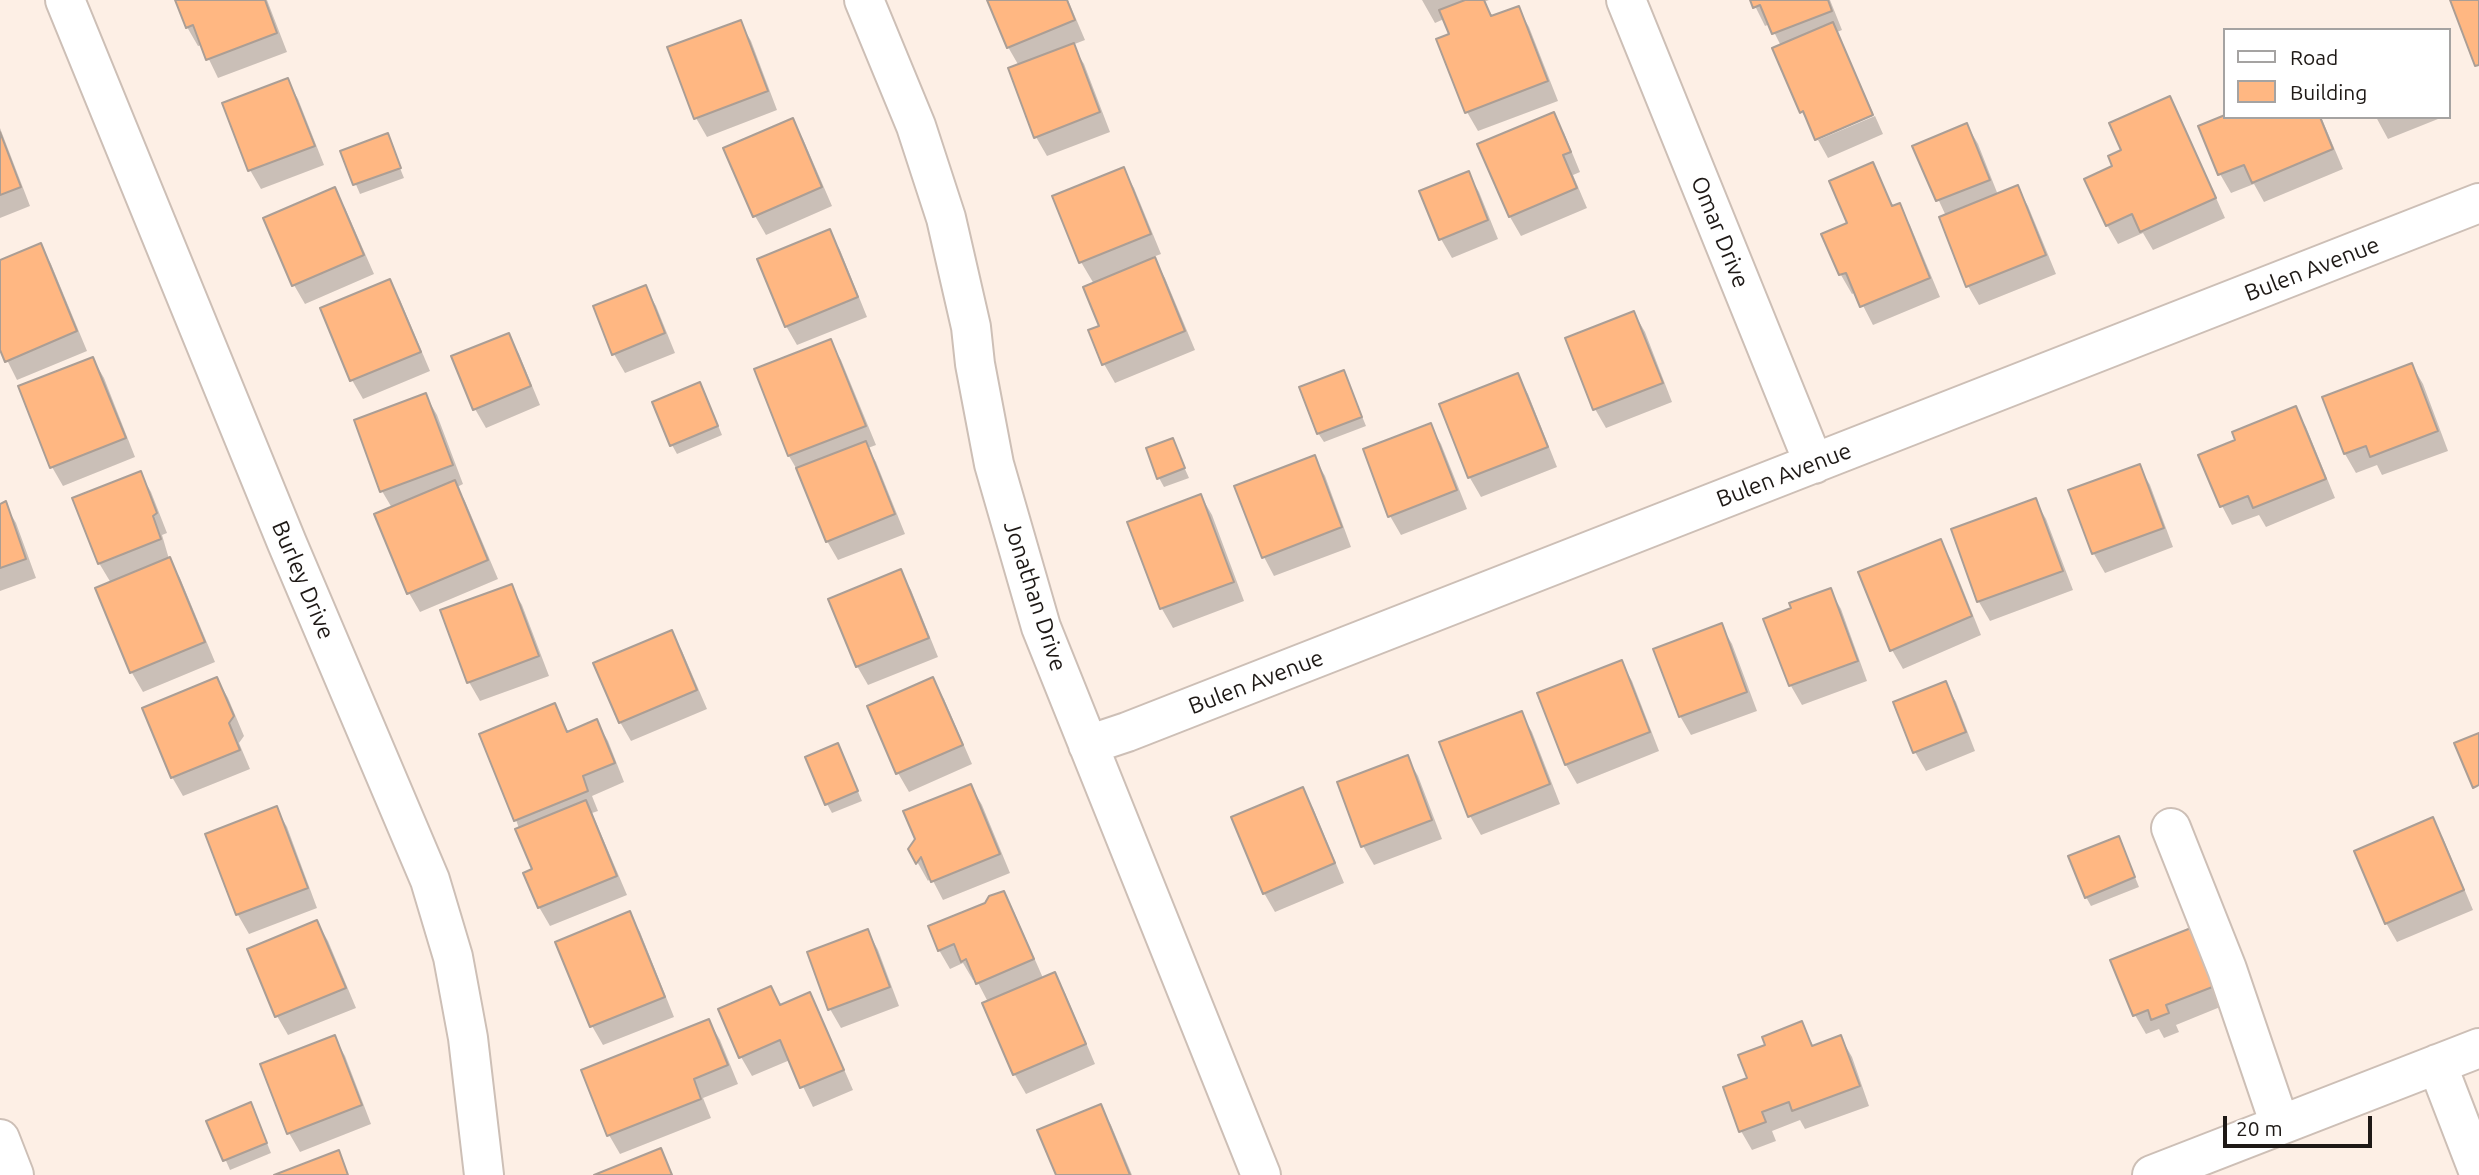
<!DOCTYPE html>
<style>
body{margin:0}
#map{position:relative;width:2479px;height:1175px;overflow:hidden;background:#fdefe5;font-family:Ubuntu,sans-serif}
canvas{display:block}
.legend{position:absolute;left:2223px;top:28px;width:228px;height:91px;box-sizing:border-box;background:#fff;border:2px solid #a5a3a2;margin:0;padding:9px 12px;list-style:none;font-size:21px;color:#1e1916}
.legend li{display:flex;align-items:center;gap:14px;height:35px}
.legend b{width:35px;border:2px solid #a5a3a2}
.scale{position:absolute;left:2223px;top:1116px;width:149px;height:32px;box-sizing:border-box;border:4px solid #1e1916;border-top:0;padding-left:9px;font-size:21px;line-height:24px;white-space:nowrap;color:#1e1916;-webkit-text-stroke:5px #fff;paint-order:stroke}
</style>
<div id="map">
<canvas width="2479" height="1175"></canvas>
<ul class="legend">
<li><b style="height:9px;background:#fff"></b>Road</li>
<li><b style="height:19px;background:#ffb782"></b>Building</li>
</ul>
<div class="scale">20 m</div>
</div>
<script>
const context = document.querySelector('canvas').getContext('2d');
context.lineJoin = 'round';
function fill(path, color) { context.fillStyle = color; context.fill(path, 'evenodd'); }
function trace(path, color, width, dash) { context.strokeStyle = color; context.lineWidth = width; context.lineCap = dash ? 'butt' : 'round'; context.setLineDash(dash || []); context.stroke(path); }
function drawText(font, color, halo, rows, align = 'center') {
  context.font = font + ' Ubuntu,sans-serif'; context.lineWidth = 5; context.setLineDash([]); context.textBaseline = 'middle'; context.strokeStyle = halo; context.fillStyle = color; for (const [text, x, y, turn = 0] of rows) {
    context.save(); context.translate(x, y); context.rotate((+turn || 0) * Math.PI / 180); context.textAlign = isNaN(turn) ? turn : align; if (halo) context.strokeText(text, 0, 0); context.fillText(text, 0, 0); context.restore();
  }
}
const shadow = new Path2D(`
 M177,0H267L287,52L218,78L202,45L198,46L187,27Z
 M989,0H1068L1085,40L1072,45L1084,64L1110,132L1047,156L1036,137L1019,66L1008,47Z
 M1422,0H1489L1484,2L1493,17L1518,8L1529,27L1558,101L1478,131L1467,112L1438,40L1451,35L1444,19L1435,23Z
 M1752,0H1830L1842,30L1837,32L1873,113L1816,137L1802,112L1775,49L1781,46L1770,24L1765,26Z
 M740,22L751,41L777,110L707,137L696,118Z
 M287,80L298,99L324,165L261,189L250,170L224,104Z
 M2169,98L2180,117L2225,218L2153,250L2143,233L2118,244L2107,225L2114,167L2124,151Z
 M1553,114L1564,133L1580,172L1573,175L1587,208L1521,236L1510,217L1480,145Z
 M1875,116L1883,134L1828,158L1818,140Z
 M2225,117H2321L2343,169L2264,202L2254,184L2231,193L2220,174L2200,127Z
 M2376,117H2443L2388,139Z
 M793,120L803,139L832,206L766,235L755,216L725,149Z
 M1967,125L1978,144L1998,195L2017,187L2028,206L2056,274L1979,305L1968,286L1946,216L1914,147Z
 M0,128L30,206L0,218Z
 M387,136L404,178L360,194L342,152Z
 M1872,164L1894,208L1899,206L1910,225L1940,297L1873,325L1856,292L1852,294L1841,275L1824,235L1849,224Z
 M1123,169L1134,188L1161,254L1153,257L1165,278L1195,350L1115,383L1104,364L1101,327L1094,284L1081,262Z
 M1468,173L1479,192L1498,239L1452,258L1441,239Z
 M334,189L345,208L374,274L305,304L294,285Z
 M829,231L840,250L867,317L797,345L786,326L759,260Z
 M40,245L51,264L87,351L17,380L0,346V262Z
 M389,281L400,300L430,371L363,399L352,380Z
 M645,287L656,306L675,353L625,373L614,354Z
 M1634,313L1645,332L1672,402L1606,428L1595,409Z
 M508,335L519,354L540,405L486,428L475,409Z
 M830,341L841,360L876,445L868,448L876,462L905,534L838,560L827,541L800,475L789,456L756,370Z
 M93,359L104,378L135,457L63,486L52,467Z
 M2412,365L2423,384L2448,451L2382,475L2377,465L2356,473L2345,454Z
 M1517,375L1528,394L1557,467L1481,497L1470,478L1441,405Z
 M1348,382L1366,426L1324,442L1318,433Z
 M705,393L722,435L677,454L672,445Z
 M426,396L437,415L463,484L457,487L465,501L498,579L420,612L409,593L392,508L382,491Z
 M2295,408L2306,427L2335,498L2266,527L2259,515L2232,525L2222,506L2237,441Z
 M1430,425L1441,444L1467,509L1401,535L1390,516Z
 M1172,440L1189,478L1164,487L1159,478Z
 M1314,457L1325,476L1351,547L1274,576L1264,557Z
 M2139,466L2150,485L2173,547L2105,573L2094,554L2070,491Z
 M140,473L151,492L167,533L162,535L169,559L180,578L215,662L143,692L132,673L97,589L111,583L99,563Z
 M1201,496L1212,515L1244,601L1173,628L1162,609L1129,523Z
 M2035,500L2046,519L2073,590L1990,621L1979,602L1953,530Z
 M5,504L16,523L36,578L0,591V505Z
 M1940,541L1951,560L1981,635L1903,669L1892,650Z
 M900,571L911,590L938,657L868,685L857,666Z
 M511,586L522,605L549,676L480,701L469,682Z
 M1830,590L1841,609L1867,681L1802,705L1791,686L1766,620Z
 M1721,625L1732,644L1757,711L1691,735L1680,716Z
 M671,632L682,651L707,709L631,741L620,722Z
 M1621,662L1632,681L1659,751L1577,784L1566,765L1539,694Z
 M217,679L228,698L244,736L239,743L250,769L183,796L172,777Z
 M933,680L944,699L972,764L909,792L898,773Z
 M1945,683L1956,702L1975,751L1926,771L1915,752Z
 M554,706L569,733L597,722L608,741L624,782L592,796L598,811L592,813L627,895L550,926L539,907L534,870L516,820Z
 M1521,713L1532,732L1560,804L1481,835L1470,816Z
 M838,745L862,801L832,813L827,804Z
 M1407,757L1418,776L1442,839L1374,865L1363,846Z
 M971,786L982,805L1010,873L943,900L931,877L928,881L910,849Z
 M1302,789L1313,808L1344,883L1275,912L1264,893Z
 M276,808L287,827L317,908L249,934L238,915L207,835Z
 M2432,819L2443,838L2473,910L2397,942L2386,923L2356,852Z
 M2123,847L2139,887L2091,906L2086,897Z
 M1003,893L1014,912L1043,978L1054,974L1065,993L1095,1064L1026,1094L1015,1075L984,1004L988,1002L976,979L973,980L963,963L950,969L939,950Z
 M629,913L640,932L674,1017L603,1045L592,1026L557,943Z
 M317,922L328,941L356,1008L288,1035L277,1016Z
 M868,931L878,950L899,1006L841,1028L830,1009Z
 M2202,949L2225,1005L2176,1025L2179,1032L2164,1038L2159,1029L2146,1034L2135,1015Z
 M771,988L782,1007L809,995L820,1014L853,1090L813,1107L790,1060L752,1076L741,1057L721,1010Z
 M709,1021L720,1040L738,1084L703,1098L711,1118L620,1154L609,1135Z
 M1801,1023L1814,1047L1841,1038L1852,1057L1869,1106L1805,1129L1800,1120L1772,1131L1776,1141L1752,1150L1741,1131L1725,1088L1749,1079L1767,1046Z
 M334,1037L345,1056L371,1124L300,1152L289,1133Z
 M1100,1106L1111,1125L1132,1175H1057Z
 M255,1113L271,1153L230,1170L209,1122Z`);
const building = new Path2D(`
 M175,0H265L277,33L206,60L193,25L186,28Z
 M987,0H1067L1075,20L1007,48Z
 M1465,0H1484L1491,16L1519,6L1548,81L1465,113L1436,39L1449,34L1439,10Z
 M1750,0H1828L1832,11L1772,34L1760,5L1753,8Z
 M2450,0H2479V65L2475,66Z
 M741,20L768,91L694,119L667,47Z
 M1833,22L1873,115L1815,140L1803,111L1800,113L1772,48Z
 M1074,43L1100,112L1034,138L1008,68Z
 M288,78L315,146L248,171L222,103Z
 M2170,96L2216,198L2140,232L2132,214L2106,226L2084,179L2112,166L2108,156L2121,150L2109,123Z
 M2225,109V117H2320L2333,149L2252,183L2244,165L2218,175L2198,126L2225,115Z
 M1554,112L1571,152L1563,155L1577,188L1509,217L1477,144Z
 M793,118L822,187L753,217L723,148Z
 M1967,123L1990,180L1936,201L1912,146Z
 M0,132L21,187L0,195Z
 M388,133L401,168L353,185L340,151Z
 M1873,162L1892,206L1900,203L1930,278L1860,307L1846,273L1839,275L1821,234L1847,223L1829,181Z
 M1124,167L1151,234L1079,263L1052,196Z
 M1469,171L1488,220L1439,240L1419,191Z
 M2018,185L2046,255L1966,287L1939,217Z
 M335,187L364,255L292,286L263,218Z
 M830,229L858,297L785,327L757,259Z
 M41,243L77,331L5,362L0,350V260Z
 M1155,257L1185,331L1102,365L1088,330L1099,326L1083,287Z
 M390,279L421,352L350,381L320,308Z
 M646,285L665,333L612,355L593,306Z
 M1634,311L1663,383L1593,410L1565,338Z
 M509,333L531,386L473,410L451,356Z
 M831,339L866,426L788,456L754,369Z
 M93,357L126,438L50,468L18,386Z
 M2412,363L2438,431L2370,457L2366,446L2344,454L2322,397Z
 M1344,370L1362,417L1317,434L1299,387Z
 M1518,373L1548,447L1468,478L1439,404Z
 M700,382L718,426L670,446L652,402Z
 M426,393L453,465L380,492L354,420Z
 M2296,406L2326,479L2253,508L2248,496L2220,507L2198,455L2235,440L2232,432Z
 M1431,423L1457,490L1388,517L1363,449Z
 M1173,438L1185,468L1157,479L1146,448Z
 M866,441L895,514L826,542L796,468Z
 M1315,455L1342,527L1262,558L1234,486Z
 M2140,464L2164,528L2092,554L2068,490Z
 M141,471L157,513L153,516L161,539L98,564L72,498Z
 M455,480L488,560L407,594L374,514Z
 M1201,494L1234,582L1160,609L1127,522Z
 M2036,498L2063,571L1977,602L1951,529Z
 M6,501L26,559L0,568V504Z
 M1941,539L1972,616L1890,651L1858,572Z
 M170,557L205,642L130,673L95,588Z
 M901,569L929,638L856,667L828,599Z
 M512,584L539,656L467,683L440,610Z
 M1831,588L1858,661L1789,686L1763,619L1791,608L1789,603Z
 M1722,623L1747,692L1679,717L1653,649Z
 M672,630L697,690L619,723L593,663Z
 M1622,660L1650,732L1565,765L1537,693Z
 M217,677L234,716L229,723L240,750L171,778L142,708Z
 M933,677L963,745L896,774L867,706Z
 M1946,681L1966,732L1913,753L1893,702Z
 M555,703L567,732L597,719L615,763L583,776L588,791L514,821L479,734Z
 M1522,711L1550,784L1468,817L1439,742Z
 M2479,733V785L2473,788L2454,743Z
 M838,743L858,791L825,805L805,757Z
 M1408,755L1432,820L1361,847L1337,782Z
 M971,784L1000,854L931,882L921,857L916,864L908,849L915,839L903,811Z
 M1303,787L1335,863L1263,894L1231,817Z
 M586,800L617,876L538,908L523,873L532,869L515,829Z
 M277,806L308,888L236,915L205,834Z
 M2433,817L2464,890L2385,924L2354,851Z
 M2119,836L2135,877L2085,898L2068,856Z
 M1004,891L1034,959L976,984L966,959L961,962L954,944L938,951L928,926L985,903L989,896Z
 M630,911L665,997L590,1027L555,942Z
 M317,920L346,988L275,1017L247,949Z
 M2191,928L2215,986L2166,1005L2169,1013L2151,1020L2148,1010L2133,1016L2110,960Z
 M868,929L890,987L828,1010L807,952Z
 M1055,972L1086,1044L1013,1075L982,1003Z
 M771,986L780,1005L810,992L844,1070L800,1088L780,1040L739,1058L718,1009Z
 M709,1019L728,1065L694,1079L701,1099L607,1136L581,1070Z
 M1802,1021L1812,1046L1841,1035L1860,1086L1792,1111L1789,1102L1762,1112L1766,1122L1739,1132L1723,1087L1747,1078L1738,1055L1765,1045L1762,1037Z
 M335,1035L362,1105L287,1134L260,1064Z
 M251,1102L267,1143L223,1161L206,1121Z
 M1101,1104L1130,1175H1056L1037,1130Z
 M661,1148L672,1175H594Z
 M339,1150L348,1175H274Z`);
const minor = new Path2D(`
 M65,0L287,543L430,880L453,957L468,1038L484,1175
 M864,0L916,126L946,218L971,327L975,364L994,464L1041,627L1261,1175
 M1626,0L1814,464
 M1088,745L1127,732L2479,203
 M2171,828L2227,969L2280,1125
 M2437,1064L2479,1173
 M0,1139L14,1175
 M2152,1175L2479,1048`);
const streetNames = [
 ["Omar Drive",1720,232,68],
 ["Bulen Avenue",2312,269,-21],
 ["Bulen Avenue",1784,475,-21],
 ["Burley Drive",303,580,67],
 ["Jonathan Drive",1035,596,72],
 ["Bulen Avenue",1256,682,-21]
];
fill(shadow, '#0003');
fill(building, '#ffb782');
trace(building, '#ab9e95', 2);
trace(minor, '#cdbfb6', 42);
trace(minor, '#fff', 38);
drawText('23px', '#1e1916', '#fff', streetNames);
</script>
